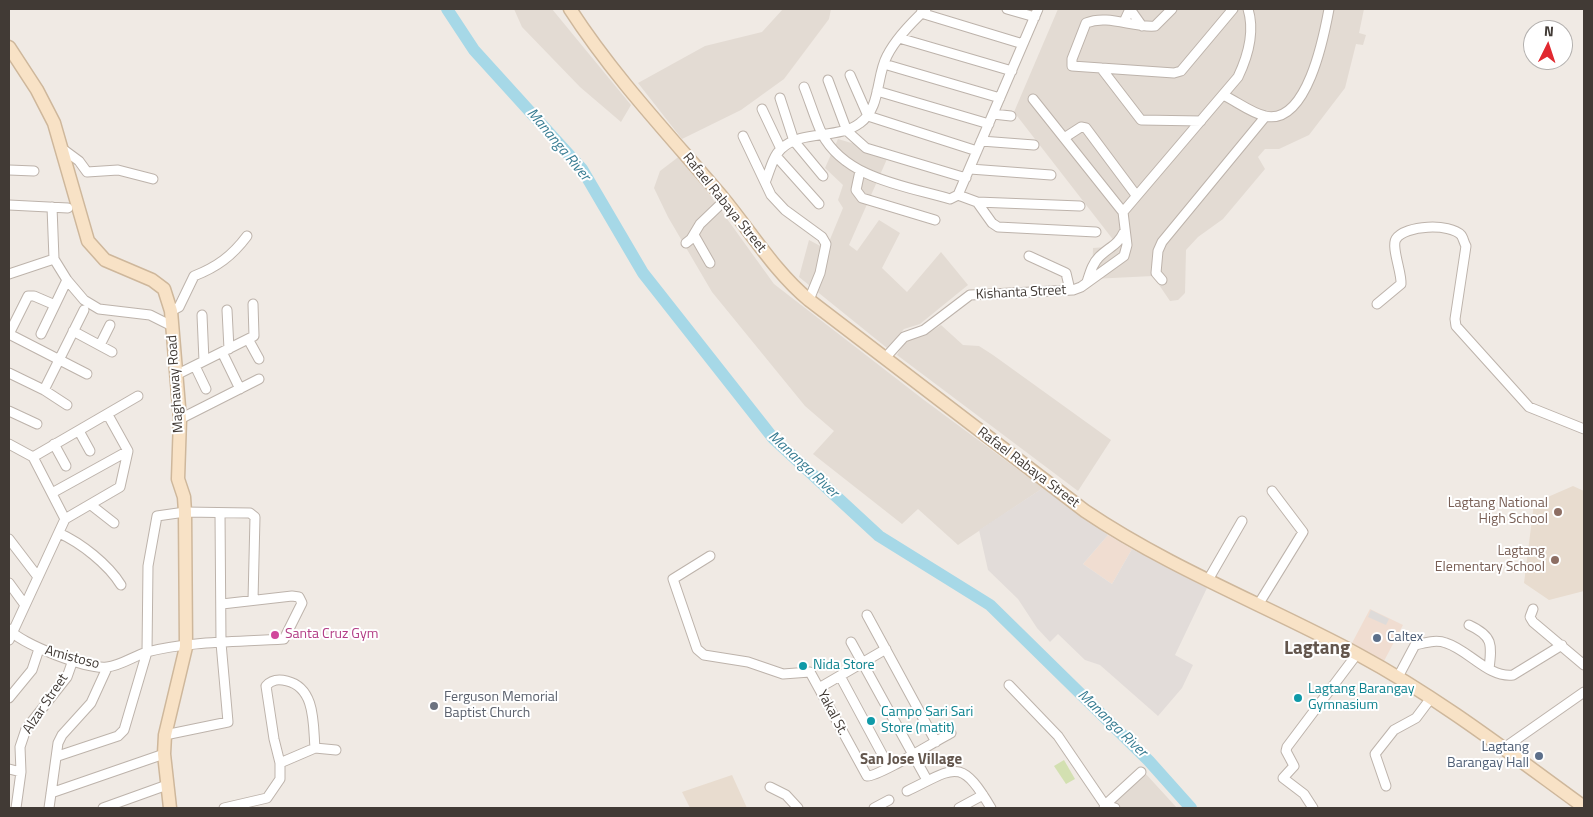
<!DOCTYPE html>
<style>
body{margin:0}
#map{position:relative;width:1593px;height:817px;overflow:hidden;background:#f0eae4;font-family:"Titillium Web",sans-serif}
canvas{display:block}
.frame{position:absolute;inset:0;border:10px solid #413a35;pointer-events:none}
.north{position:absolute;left:1523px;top:20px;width:50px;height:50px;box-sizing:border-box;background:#fff;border:1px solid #b3b0ae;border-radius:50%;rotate:4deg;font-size:14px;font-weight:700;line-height:20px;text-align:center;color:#413a35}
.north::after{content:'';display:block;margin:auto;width:18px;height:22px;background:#e12930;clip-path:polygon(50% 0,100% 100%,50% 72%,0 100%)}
</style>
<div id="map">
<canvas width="1593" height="817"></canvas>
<div class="frame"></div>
<div class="north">N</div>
</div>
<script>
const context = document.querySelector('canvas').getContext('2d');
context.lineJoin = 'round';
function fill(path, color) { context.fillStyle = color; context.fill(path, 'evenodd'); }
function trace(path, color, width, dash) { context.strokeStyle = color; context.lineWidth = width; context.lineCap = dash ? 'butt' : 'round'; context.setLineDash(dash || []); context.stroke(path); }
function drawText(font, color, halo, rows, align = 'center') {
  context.font = font + ' "Titillium Web",sans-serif'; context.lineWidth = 4; context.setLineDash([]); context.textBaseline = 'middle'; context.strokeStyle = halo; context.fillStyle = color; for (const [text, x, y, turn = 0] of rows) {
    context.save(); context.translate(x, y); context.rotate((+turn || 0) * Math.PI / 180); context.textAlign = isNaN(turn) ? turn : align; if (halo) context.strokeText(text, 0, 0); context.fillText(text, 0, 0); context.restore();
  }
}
const residential = new Path2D(`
 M514,9H552L631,105L621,122L580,87L522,27Z
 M783,9H831L829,19L784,79L741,110L682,139L638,83L705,46L762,32Z
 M1058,9H1364L1359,33L1366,35L1363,45L1356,44L1345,88L1309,135L1279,149H1265L1258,157L1265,169L1223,219L1198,237L1186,250L1185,293L1178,300L1170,301L1153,276L1092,279L1093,248L1118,246L1014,112Z
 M838,139L875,150L881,146L887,159L849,245L857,251L879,220L900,233L882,268L907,292L941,252L968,285L920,324L904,329L887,348L799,277L809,240L826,249L843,208L838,200L843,185L825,168Z
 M681,155L774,284L924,400L1043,488L958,545L918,509L902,524L813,454L834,431L805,406L712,292L668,217L654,188L660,171Z
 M941,325L963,345L979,346L993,355L1111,440L1078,491L897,355L905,341L929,333Z
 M1145,773L1177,808H1109L1110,805Z`);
const commercial = new Path2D(`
 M1108,535L1132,549L1112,584L1083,564Z
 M1370,609L1403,625L1384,661L1352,643Z`);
const industrial = new Path2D(`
 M1043,488L1108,535L1083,564L1112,584L1132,549L1207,588L1175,655L1193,665L1182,688L1158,716L1100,665L1085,660L1058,634L1050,642L1037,628L1018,599L988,570L979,530Z`);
const education = new Path2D(`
 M1573,486L1584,491V591L1549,600L1524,583L1534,503Z
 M732,775L747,808H690L682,792Z`);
const green = new Path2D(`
 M1064,760L1075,779L1066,784L1054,766Z`);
const parking = new Path2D(`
 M1371,610L1389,619L1386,625L1368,617Z`);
const river = new Path2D(`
 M447,9L474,50L582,169L643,273L773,438L879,536L990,605L1149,761L1191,808`);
const street = new Path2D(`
 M1007,9L1035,17
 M1172,9L1155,26C1133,28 1108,14 1086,23L1072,59V66L1174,73L1181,71L1233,9
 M921,13L1023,44
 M1124,22L1130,9L1142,26
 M899,38L1012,71
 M884,64L1000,98
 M1101,68L1141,120L1201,121
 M850,75L868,116L977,151
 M828,80L847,131L866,148L966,178
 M804,87C810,102 815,119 822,134C846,179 906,186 950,199L958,195L1038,9
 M877,91L989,124
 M1223,95C1236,101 1251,113 1265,116C1307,126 1324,36 1329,9
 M780,98L794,141L823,176
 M762,109L781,149
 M993,114L1011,116
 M743,136L771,195L785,210L822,237L826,244L820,273L809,300
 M1064,138L1081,127L1086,128L1136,195
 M981,141L1034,145
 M60,147L79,161L87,172L118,170L153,179
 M776,156L819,204
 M970,169L1051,175
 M9,170L34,171
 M860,171L856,190L862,198L935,220
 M766,180C770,170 773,156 781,149C802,129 838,140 860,123C881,108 876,76 887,56C896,38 912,22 926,9
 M958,195L977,202L1080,206
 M977,202L992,223L998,227L1096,232
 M9,205L68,208
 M52,207L54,259L67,280L84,300L99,309L150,315L172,326
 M1123,212L1238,77C1248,56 1255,32 1248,9
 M694,235L710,263
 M686,243L691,239L700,224L724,201
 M1029,256L1066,273L1070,290
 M9,274L54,259
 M1162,280L1156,273L1158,251L1162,242L1265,117
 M1087,282C1090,273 1092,264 1099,257C1109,247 1118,245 1124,232
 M1377,304L1401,284C1402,273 1391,247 1396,239C1405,225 1450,223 1461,235C1463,237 1464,243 1466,246L1455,319L1456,326L1529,407L1584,429
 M227,310L229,349
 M171,311L179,307L194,276C217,267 232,256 247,236
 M202,315L204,361
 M73,331L112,352
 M9,334L28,296H34L55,305L67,280
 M9,334L87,374
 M41,334L55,305
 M248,339L259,359
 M100,345L110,325
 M222,352L240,389
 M885,358L904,337L924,330L970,295L1073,290L1081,287L1124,256L1127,245L1123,212L1033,99
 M195,366L206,389
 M9,373L44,390L67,405
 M176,375L254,336L253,304
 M44,390L84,310
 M9,411L37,424
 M180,419L259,379
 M79,431L90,451
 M9,444L33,457L65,519
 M54,444L66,466
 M33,457L138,396
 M52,493L128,451
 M91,505L114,523
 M59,533C81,543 108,564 121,585
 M9,539L38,577
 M710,556L673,579L697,649L704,655L748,662L783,674L810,672L867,776C878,777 937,740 951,733
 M1208,580L1242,521
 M9,583L25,605
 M1258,605L1303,532L1272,491
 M1533,609L1530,617L1533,622L1584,665
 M867,615L936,742
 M1469,625C1493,636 1492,644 1489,669
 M9,629C20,644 89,670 107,667C120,666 134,656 147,652C188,641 240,642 284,639L302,603L299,597L292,596L222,604
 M9,640L65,519L120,487L128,451L108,415
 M851,642L927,780
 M840,676L889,767
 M1398,677L1415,645C1425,643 1436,639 1446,643C1469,650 1488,678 1513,675L1562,645
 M1009,685L1058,736L1105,805L1115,808
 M819,688L886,649
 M9,698L32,670L39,649
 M165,735L228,722L221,643L220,513
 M1504,748L1584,692
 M58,756L118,736L124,730L147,652L148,566L157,516L185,512L250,513L255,517L253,600
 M280,763L315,748L336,750
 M9,769L21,772
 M1386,786L1375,754L1394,730L1416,718L1431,698
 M770,787L786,795L798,808
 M907,791C955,768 960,756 991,808
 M51,793L164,754
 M16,808L21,772L20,747L26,729L67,677L73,660
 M49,808L58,743L62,735L91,703L107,668
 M103,808L167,785
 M224,808L267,798L280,779V763L274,739L266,686C272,679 279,679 287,681C316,688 313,725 315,748
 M874,808L889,800
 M959,808L983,795
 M1104,808L1105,805L1141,772
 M1313,808L1304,794L1283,778L1294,766L1286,751L1287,747L1357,654`);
const secondary = new Path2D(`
 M570,9C614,77 670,136 723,198C751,232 775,272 809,300L1085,511C1171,569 1268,606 1359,655C1439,698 1511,754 1584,807
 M9,47L37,90L54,123L88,241L105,260L152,280L164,289L171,311L180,419L178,479L184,497L185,512L186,647L165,735L164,754L170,808`);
const markers = [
 [1558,512,5,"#8d6e63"],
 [1555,560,5,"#8d6e63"],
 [275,635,5,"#d1479c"],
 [1377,638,5,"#5c6f8a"],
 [803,666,5,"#0f9aa8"],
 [1298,698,5,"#0f9aa8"],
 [434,706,5,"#6b7280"],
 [871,721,5,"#0f9aa8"],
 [1539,756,5,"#5c6f8a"]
];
const streetNames = [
 ["Rafael Rabaya Street",724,203,51],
 ["Kishanta Street",1021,293,-3],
 ["Maghaway Road",176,384,-94],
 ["Rafael Rabaya Street",1028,468,37],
 ["Amistoso",72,658,15],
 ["Alzar Street",46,704,-56],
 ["Yakal St.",832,713,62]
];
const educationNames = [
 ["Lagtang National",1548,504],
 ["High School",1548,520],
 ["Lagtang",1545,552],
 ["Elementary School",1545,568]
];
const hotelNames = [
 ["Santa Cruz Gym",285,635]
];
const serviceNames = [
 ["Caltex",1387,638],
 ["Lagtang",1529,748,"right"],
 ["Barangay Hall",1529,764,"right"]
];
const cultureNames = [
 ["Nida Store",813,666],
 ["Lagtang Barangay",1308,690],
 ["Gymnasium",1308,706],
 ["Campo Sari Sari",881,713],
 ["Store (matit)",881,729]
];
const worshipNames = [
 ["Ferguson Memorial",444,698],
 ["Baptist Church",444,714]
];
const waterNames = [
 ["Mananga River",558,145,50],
 ["Mananga River",803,465,43],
 ["Mananga River",1112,724,44]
];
const neighbourhoodNames = [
 ["San Jose Village",911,760]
];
const districtNames = [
 ["Lagtang",1317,649]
];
fill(residential, '#e3dbd3');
fill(commercial, '#f0ddd1');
fill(industrial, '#e2dcd9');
fill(education, '#e8dccf');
fill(green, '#d3e0b1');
fill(parking, '#dedbd9');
trace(river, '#a6d8e7', 12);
trace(street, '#bdb3ab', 11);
trace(secondary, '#ceb79b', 15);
trace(street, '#fff', 9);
trace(secondary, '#f8e2c6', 12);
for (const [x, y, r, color] of markers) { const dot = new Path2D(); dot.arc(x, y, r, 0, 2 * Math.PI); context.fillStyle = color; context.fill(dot); trace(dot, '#fff', 2); }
drawText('14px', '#413a35', '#fff', streetNames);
drawText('14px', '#785e54', '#fff', educationNames, 'right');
drawText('14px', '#b23c85', '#fff', hotelNames, 'left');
drawText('14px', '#4e5e75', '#fff', serviceNames, 'left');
drawText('14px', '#0d838f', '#fff', cultureNames, 'left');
drawText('14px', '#5b616d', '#fff', worshipNames, 'left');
drawText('italic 15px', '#377c92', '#fff', waterNames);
drawText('bold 15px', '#63564d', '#fff', neighbourhoodNames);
drawText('bold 19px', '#63564d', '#fff', districtNames);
</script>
